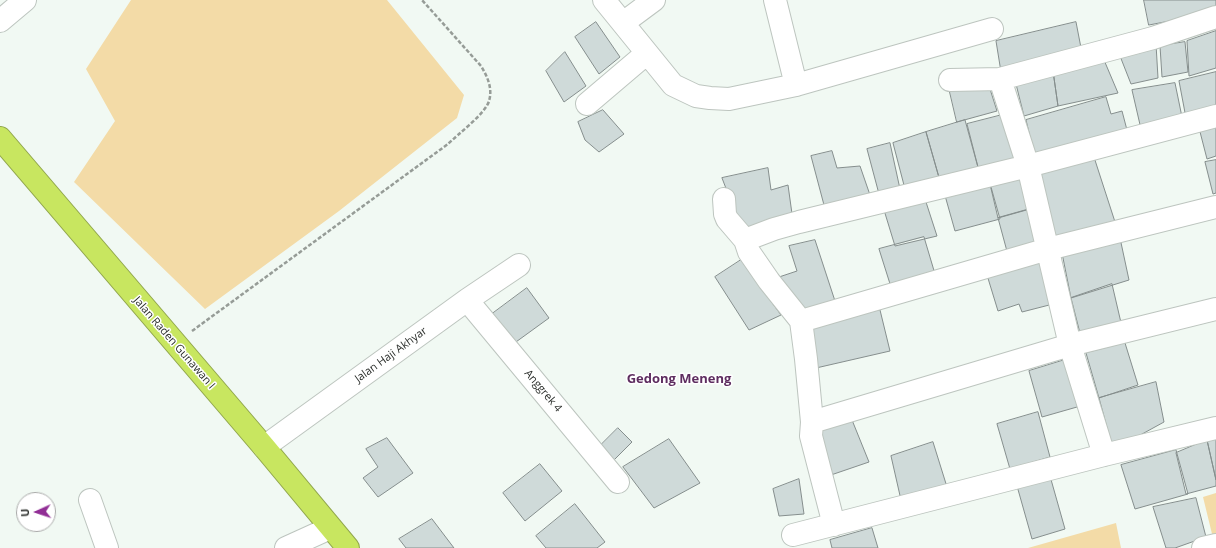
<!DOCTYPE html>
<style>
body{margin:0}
#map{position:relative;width:1216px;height:548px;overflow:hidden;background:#f1f9f3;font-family:"Open Sans",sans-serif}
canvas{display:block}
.north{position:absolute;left:16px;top:492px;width:40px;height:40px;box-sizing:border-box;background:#fff;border:1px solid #aaabaa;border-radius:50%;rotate:267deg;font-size:11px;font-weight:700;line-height:16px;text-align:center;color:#2b2e2b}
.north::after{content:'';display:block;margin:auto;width:14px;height:18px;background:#912e95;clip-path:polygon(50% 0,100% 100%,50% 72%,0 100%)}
</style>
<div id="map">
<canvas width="1216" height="548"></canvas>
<div class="north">U</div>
</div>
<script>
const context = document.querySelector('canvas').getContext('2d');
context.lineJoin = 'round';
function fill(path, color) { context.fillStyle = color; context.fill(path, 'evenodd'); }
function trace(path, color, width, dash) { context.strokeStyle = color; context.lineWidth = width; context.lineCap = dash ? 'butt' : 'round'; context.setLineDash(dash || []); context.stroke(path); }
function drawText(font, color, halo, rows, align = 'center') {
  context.font = font + ' "Open Sans",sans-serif'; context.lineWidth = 3; context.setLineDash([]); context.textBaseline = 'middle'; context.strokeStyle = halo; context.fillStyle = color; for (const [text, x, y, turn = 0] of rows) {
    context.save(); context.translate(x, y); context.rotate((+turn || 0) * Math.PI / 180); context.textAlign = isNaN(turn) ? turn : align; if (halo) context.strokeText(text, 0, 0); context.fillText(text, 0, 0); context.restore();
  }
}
const green = new Path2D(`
 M131,0H387L464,95L457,118L339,211L205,309L74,182L115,121L86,69Z
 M1216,493V537L1213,538L1203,497Z
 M1116,523L1121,548H1028Z`);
const building = new Path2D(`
 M1144,0H1216V12L1149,25Z
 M596,22L620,57L599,74L575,37Z
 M1076,22L1082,53L1001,72L996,41Z
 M1216,31V68L1189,76L1187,41Z
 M1185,42L1188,72L1162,77L1160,46Z
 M1156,44L1158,78L1131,84L1120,56Z
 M565,52L586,86L564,102L546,71Z
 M1104,60L1118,93L1058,106L1053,71Z
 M1053,71L1058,106L1024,116L1015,80Z
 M1216,72V110L1186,118L1179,81Z
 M1175,83L1182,117L1141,129L1132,90Z
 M949,88L990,89L997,111L957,122Z
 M1106,97L1111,114L1122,111L1127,130L1035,158L1026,120Z
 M603,110L624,134L599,152L585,140L578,122Z
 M1006,114L1022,161L979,171L967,124Z
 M1216,119V156L1207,159L1198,124Z
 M965,120L979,171L940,181L926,132Z
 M926,132L940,181L905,189L893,143Z
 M890,143L900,189L879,194L867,149Z
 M832,151L837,168L860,166L870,195L824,205L811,156Z
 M1093,154L1116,225L1055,241L1036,171Z
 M1216,160V193L1213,194L1205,162Z
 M768,168L771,190L788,185L793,221L744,235L722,178Z
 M1022,173L1030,209L998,218L989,180Z
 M989,180L1000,219L955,231L944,192Z
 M925,199L937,236L895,246L884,210Z
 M1030,209L1040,245L1008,255L998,218Z
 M924,237L935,274L891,287L879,249Z
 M1120,238L1129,280L1071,298L1062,253Z
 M815,240L835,301L801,313L776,278L797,271L789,246Z
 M1047,256L1057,303L1022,312L1019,304L998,311L987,275Z
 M741,260L781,315L749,330L715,277Z
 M1112,284L1122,327L1081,337L1071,298Z
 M527,288L549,318L509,347L488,317Z
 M880,310L890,351L816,368L807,327Z
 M1125,343L1138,385L1099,398L1086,353Z
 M1068,359L1084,405L1042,417L1029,371Z
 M1156,382L1164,422L1113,450L1099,398Z
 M1038,412L1050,457L1010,469L997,424Z
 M852,420L869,462L828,476L814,433Z
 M618,428L632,442L611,463L597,449Z
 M1216,437V480L1207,440Z
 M387,438L413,473L378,497L363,478L378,467L366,449Z
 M669,439L700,483L654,508L623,467Z
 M1207,440L1216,480V486L1186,494L1176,453Z
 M933,442L947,487L901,500L891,456Z
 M1176,450L1188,494L1135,509L1121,465Z
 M540,464L562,491L525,521L503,493Z
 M1050,476L1065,529L1032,539L1017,486Z
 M799,479L804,514L779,516L773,489Z
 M1196,498L1206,537L1175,548H1166L1153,507Z
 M575,504L605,542L597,548H546L536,536Z
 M432,519L454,548H406L399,539Z
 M872,528L878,548H832L830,540Z`);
const path = new Path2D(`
 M192,331L448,144C457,135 486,113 489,101C493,88 487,76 481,66L422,0`);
const minor = new Path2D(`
 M604,0L673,85L696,96L710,98L729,99L796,85L992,29
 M775,0L796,85
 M0,21L25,0
 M623,23L654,0
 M1000,79L1028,166L1070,345L1104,455
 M950,80L1000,79L1153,38L1216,17
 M587,104L647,53
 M724,199L725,214L727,219L745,240L749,252L769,281L801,321L806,359L812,422L811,436L834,525
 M745,240L774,229L799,222L1028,166L1216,116
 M467,300L618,482
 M801,321L1048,249L1216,207
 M812,422L1070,345L1216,309
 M264,447L467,300L519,265
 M90,500L107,548
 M793,535L1104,455L1216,428
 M286,548L330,528
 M1203,548L1216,545`);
const highway = new Path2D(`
 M0,138L264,447L348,548`);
const streetNames = [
 ["Jalan Raden Gunawan I",174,343,49],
 ["Jalan Haji Akhyar",391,355,-36],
 ["Anggrek 4",543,391,50]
];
const quarterNames = [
 ["Gedong Meneng",679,379]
];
fill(green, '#f3dba7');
fill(building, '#cfdad9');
trace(building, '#858e8d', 1);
trace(minor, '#bdc5bf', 24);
trace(highway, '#91a64d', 24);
trace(path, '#969c97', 2.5, [4, 2]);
trace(minor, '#fff', 22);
trace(highway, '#c8e660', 22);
drawText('11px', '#2b2e2b', '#fff', streetNames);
drawText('bold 13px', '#5e2e60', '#fff', quarterNames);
</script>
